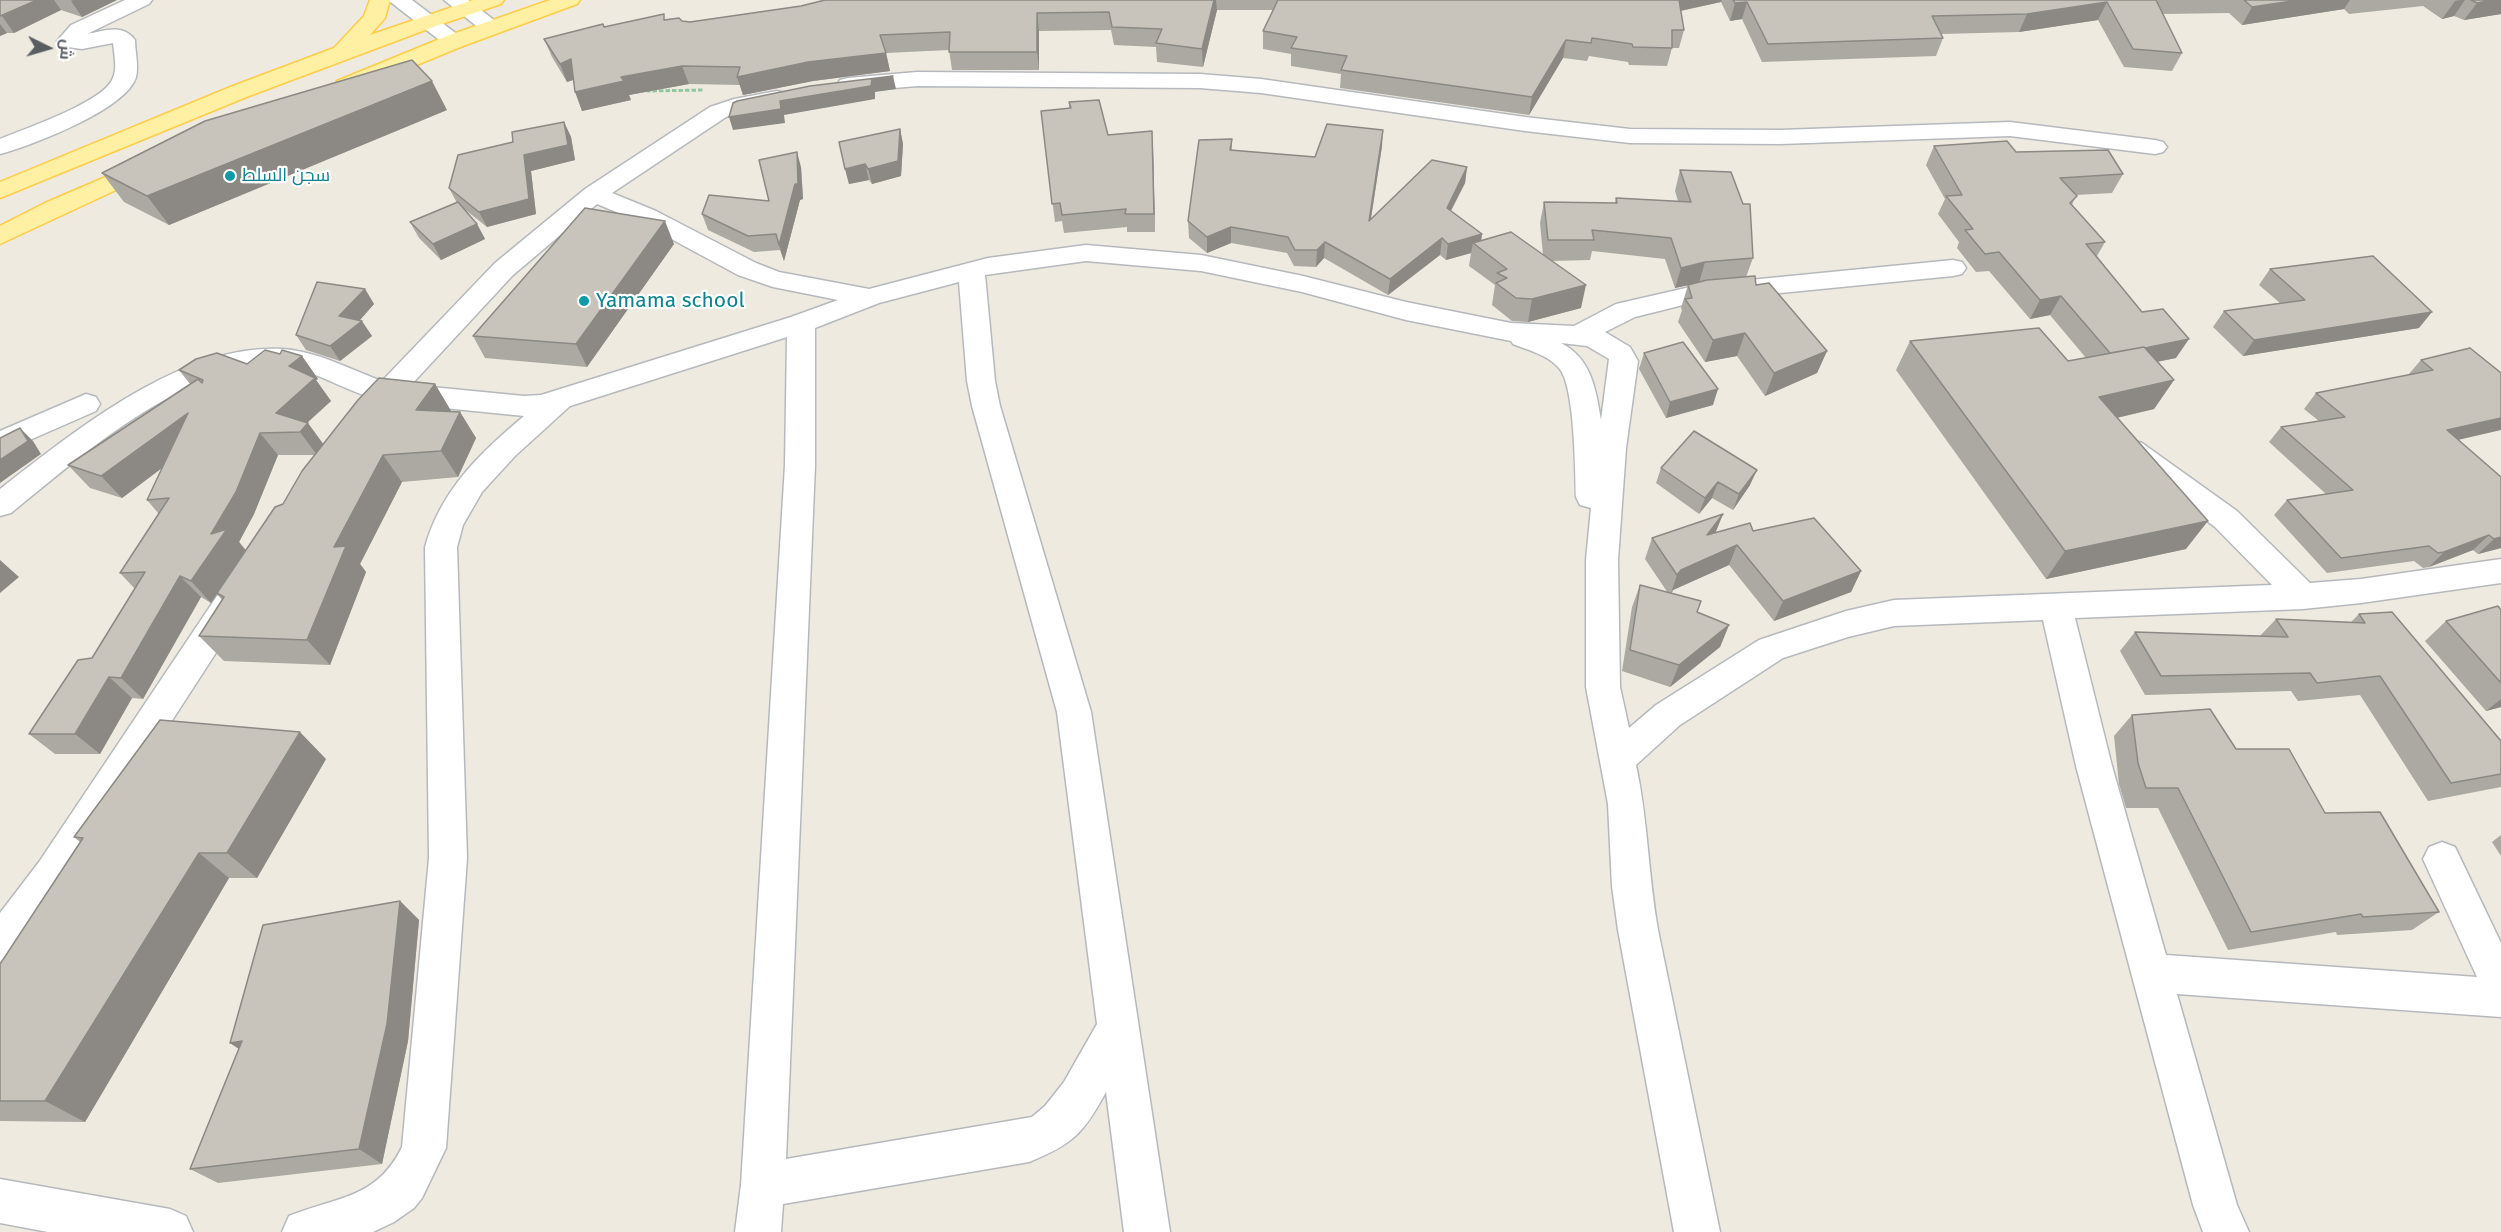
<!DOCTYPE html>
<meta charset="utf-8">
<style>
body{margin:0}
#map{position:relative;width:2501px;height:1232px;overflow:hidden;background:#eeeadf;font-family:"Fira Sans",Cairo,sans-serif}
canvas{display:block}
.north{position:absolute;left:18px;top:18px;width:60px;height:60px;-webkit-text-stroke:4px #fff;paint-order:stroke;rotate:95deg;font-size:16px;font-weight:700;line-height:24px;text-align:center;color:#585d62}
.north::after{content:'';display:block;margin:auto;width:21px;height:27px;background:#585d62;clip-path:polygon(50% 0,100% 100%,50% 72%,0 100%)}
</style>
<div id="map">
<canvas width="2501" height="1232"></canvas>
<div class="north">ش</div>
</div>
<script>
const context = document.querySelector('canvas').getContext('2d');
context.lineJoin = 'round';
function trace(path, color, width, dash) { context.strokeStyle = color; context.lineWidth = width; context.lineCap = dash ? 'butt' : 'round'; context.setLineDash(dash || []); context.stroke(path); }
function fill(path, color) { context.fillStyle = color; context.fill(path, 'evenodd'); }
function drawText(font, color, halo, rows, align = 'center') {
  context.font = font + ' "Fira Sans",Cairo,sans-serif'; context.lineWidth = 4.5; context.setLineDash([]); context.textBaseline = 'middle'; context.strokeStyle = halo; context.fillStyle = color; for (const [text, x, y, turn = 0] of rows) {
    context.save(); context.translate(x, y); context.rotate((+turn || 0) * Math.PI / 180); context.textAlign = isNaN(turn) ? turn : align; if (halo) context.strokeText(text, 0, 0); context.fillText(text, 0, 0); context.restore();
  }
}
const path = new Path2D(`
 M648,89V91L704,90`);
const minor = new Path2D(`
 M125,0H152L149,4L87,34C103,31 123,23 135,40C135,52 139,66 136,77C127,109 31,146 0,154V139C24,129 101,103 112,80C118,70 114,54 113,43L82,49L60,46L57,41L71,25Z
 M388,0H412L466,41L463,46L455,48L447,46Z
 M444,0H468L503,27L500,32L492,33L484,32Z
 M917,72L1200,74L1261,79L1525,117L1630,129L1780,130L2010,122L2155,140L2163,142L2167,147L2163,152L2155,154L2010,136L1780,144L1630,143L1525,131L1261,93L1200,88L917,86L848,92L840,90L837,85L840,80L848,78Z
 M777,91L785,93L788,98L785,103L740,112L726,117L612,193L656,211L756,263L779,272L869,289L988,258L1086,245L1201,255L1303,276L1406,302L1511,323L1574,326L1616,304L1699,285L1953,260L1962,262L1966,268L1962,274L1953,276L1699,301L1635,317L1605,332L1630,347L1638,361L1626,448L1618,560L1620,687L1629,728L1656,705L1759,640L1846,611L1894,600L2272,585L2215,527L2120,457L2116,450L2120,443L2131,440L2142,443L2237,511L2310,583L2361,579L2501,559V583L2361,603L2303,609L2075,618L2112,766L2166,955L2477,977L2423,859L2429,847L2442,842L2455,847L2501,943V1017L2177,994L2237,1205L2249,1232H2203L2193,1205L2076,766L2043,620L1894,626L1848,637L1783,658L1680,725L1636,765C1648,819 1648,875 1658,930L1720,1232H1674L1618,930L1612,886L1608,804L1586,687V560L1591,508L1580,505L1576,497C1575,470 1575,386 1559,368C1548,355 1528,350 1513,344L1511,341L1406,320L1302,292L1201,271L1086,261L985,275L995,381L1000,406L1091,712L1170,1232H1124L1106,1092C1083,1134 1073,1144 1029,1162L783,1204L781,1232H735L741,1185L785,465L787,337L570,406L515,456L482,492L463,525L457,547L467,858L446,1148L422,1198L414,1208L394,1222L373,1232H282L289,1216C336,1197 377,1199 402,1147L429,858L425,547C441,490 480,453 524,416L394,403C385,412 379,415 366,411L362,404L367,396C338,387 311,368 280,367C182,364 83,455 11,513L0,516V489C75,431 182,343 282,349C317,351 349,369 382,381L495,263L585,189L710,107L734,99ZM597,204L638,221L738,275L773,287L838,300L791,317L541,395L524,396L411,385L513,275ZM959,282L967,381L972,406L1057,712L1097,1024L1064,1082L1045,1106L1032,1117L786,1159L815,465V328L879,303ZM1561,343L1587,346L1609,359L1601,420C1596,389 1591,358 1561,343Z
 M86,394L96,397L100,404L96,411L0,453V431Z
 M229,592L241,596L245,605L241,614L65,886L14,957L0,962V913L39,862L217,596Z
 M0,1179L170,1209L186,1216L193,1232H48L0,1223Z`);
const major = new Path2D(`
 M370,0H390L385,18L370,35L473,0H504L501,4L436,26L249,96L0,198V182L233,86L334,48L364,16Z
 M550,0H580L577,4L463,46L353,91L345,93L337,91L334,86L337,81L447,36Z
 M150,158L159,160L162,165L159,170L0,244V226L45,203Z`);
const wall = new Path2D(`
 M0,0H117L82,17L61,10L14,33H7L0,36Z
 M825,0H1277V3L1278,0H2501V14L2464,20L2454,16L2442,19L2423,6L2349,14L2344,9L2242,25L2229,13L2163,14L2182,53L2172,71L2124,67L2098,20L2019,32L1941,34L1943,38L1936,56L1762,62L1742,19L1730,21L1721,2L1681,11L1684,30L1679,48H1672L1667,66L1629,65L1628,62L1589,56L1587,61L1563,58L1529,115L1340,88L1341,74L1291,66V54L1263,49V31L1273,10H1217L1203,67L1157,62L1156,47L1114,45L1111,30L1039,31V70H952L949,50L886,53L890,71L813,81L743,95L740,85L689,84L629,95L631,100L582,111L573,80L567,82L552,57L544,39L666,20L690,22L801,6Z
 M1069,102L1108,135L1153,148L1155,232H1127V227L1064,233L1062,221L1055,222L1041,111L1069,108Z
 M447,110L169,225L124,202L102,173Z
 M564,122L571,137L575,160L531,171L536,214L487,227L463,208L477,224L485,239L441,260L419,238L410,222L457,203L449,188L513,142Z
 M900,129L903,144L901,176L872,184L869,180L849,184L839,142Z
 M1232,139V150L1315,157L1382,146L1371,219L1467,167L1465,183L1451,211L1482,234L1481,241L1543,255L1540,223L1544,202L1615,203L1616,198L1678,201L1675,191L1680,170L1753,258L1746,277L1827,351L1817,373L1765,396L1737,356L1705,362L1678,322L1682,310L1681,308L1688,285L1675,288L1665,259L1592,251L1590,260L1552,261L1581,308L1528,322L1512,321L1492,305L1495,285L1469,266L1471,253L1446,260L1440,255L1388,295L1324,258L1316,267L1294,266L1287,253L1231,243L1207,253L1189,238L1188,221Z
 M1934,146L2016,152L2123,174L2112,193L2076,195L2072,205L2105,242L2097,256L2176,358L2157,362L2174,380L2154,409L2117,418L2186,549L2046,579L1896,370L1910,341L2068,361L2086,358L2050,315L2030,319L1989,271L1976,272L1957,248L1959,242L1938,214L1945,199L1926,165Z
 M801,167L803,199L800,200L784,261L780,250L754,252L708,230L702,214L769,201Z
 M674,244L587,367L485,358L473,336Z
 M2270,269L2419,328L2243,356L2213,327L2224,311L2280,303L2259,285Z
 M365,289L374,304L360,320L372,336L340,361L306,350L296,335Z
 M2470,348L2458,440L2501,548L2478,554L2473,550L2429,567L2423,568L2414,561L2327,573L2274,515L2287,500L2326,494L2269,442L2281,427L2319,421L2304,409L2316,393L2408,375L2421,360Z
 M1644,353L1713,405L1666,418L1639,369Z
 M280,354L302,356L318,379L316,380L331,401L307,423L323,444L435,384L451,411L460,412L476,438L458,477L402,482L360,564L366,572L330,665L224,661L199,636L222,600L217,594L211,603L201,597L143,699L132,698L100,754H55L29,734L92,658L135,589L120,573L159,514L147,500L162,468L122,498L90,488L68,465L190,384L179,370L247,364ZM278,455H315L283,504L246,550L239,542L254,514Z
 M1661,468L1750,485L1733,510L1712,498L1699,514L1656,483Z
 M1723,514L1715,532L1753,531L1861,571L1851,592L1774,621L1729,565L1673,590L1671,594L1697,612L1729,625L1720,647L1670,687L1622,671L1632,607L1640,585L1668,593L1645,559L1652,538Z
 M2501,610V707L2486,711L2425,641L2446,621Z
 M2359,614L2501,741V787L2428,801L2360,695L2298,701L2291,691L2145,695L2120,651L2135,632L2260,636L2276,619L2351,622Z
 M2132,715L2236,749L2325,813L2439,912L2412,930L2337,935L2336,932L2228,950L2158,808H2126L2119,784L2114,736Z
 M326,759L257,878H229L85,1122L0,1121V964L80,842L74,837Z
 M2501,835V856L2492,842Z
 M400,901L419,920L408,1041L382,1164L218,1183L190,1169L239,1049L230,1043Z`);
const shadedWall = new Path2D(`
 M37,0H54L61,10L14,33L2,16Z
 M73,0H117L82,17L71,1Z
 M1214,0H1216L1217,10L1203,67L1202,49Z
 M1677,0H1722L1721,2L1674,12Z
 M2299,0H2350L2344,9L2242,25L2252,7Z
 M2460,0H2465L2454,16L2442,19L2455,1Z
 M2492,0H2501V14L2464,20L2477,3Z
 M1747,2L1742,19L1730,21L1735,3Z
 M2107,2L2098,20L2019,32L2027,14Z
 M1037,13L1039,31V70L1037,52Z
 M0,24L7,33L0,36Z
 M1566,40L1563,58L1529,115L1532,97Z
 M886,53L890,71L813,81L743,95L737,77L808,62Z
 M571,59L579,78L567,82L560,64Z
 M682,66L689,84L629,95L631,100L582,111L575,92L621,77Z
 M893,76L896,89L875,92V99L784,115L785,123L733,130L729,117L780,101L872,79Z
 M432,81L447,110L169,225L147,196Z
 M564,122L571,137L575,160L531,171L536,214L487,227L479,212L524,155Z
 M900,129L903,144L901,176L872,184L868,169Z
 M1383,130L1382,146L1368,237L1369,221Z
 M1152,131L1153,148L1155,232L1154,214Z
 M797,152L801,167L803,199L800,200L784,261L779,245Z
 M865,164L869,180L849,184L845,169Z
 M1467,167L1465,183L1444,224L1447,208Z
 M665,221L674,244L587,367L576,344Z
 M477,224L485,239L441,260L433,244Z
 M1231,227V243L1207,253V237Z
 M1482,234L1480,248L1473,243L1471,253L1446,260L1448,244Z
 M1442,238L1440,255L1388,295L1390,279Z
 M1325,242L1324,258L1316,267L1317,250Z
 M1705,262L1699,283L1675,288L1681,268Z
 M1586,285L1581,308L1528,322L1532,299Z
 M365,289L374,304L352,329L362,321L372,336L340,361L330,346L339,316Z
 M2061,296L2050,315L2030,319L2040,300Z
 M2432,312L2419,328L2243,356L2254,340Z
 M1745,333L1737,356L1705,362L1713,340Z
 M2189,339L2176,358L2099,373L2111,354Z
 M1827,351L1817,373L1765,396L1774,373Z
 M302,356L318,379L316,380L331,401L297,432L276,413L289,366Z
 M2174,380L2154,409L2081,426L2099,397Z
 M435,384L451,411L433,437L416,410Z
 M1718,389L1713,405L1666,418L1670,402Z
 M460,412L476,438L458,477L441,451Z
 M188,413L206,435L122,498L101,476Z
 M2501,418V430L2432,446L2447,430Z
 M308,423L324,445L317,455L300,432Z
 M20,428L33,441L41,454L0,483V460Z
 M260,433L278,455L254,514L239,542L246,551L211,603L191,581L211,534Z
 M383,455L402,482L360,564L366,572L330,665L307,640L334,547Z
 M1757,470L1750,485L1733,510L1739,494Z
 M1718,482L1712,498L1699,514L1705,498Z
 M1723,514L1715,534L1707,535Z
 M2208,521L2186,549L2046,579L2065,551Z
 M2489,535L2473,550L2429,567L2444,552Z
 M2501,537V548L2478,554L2494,539Z
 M1737,545L1729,565L1673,590L1670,596L1677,575L1681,570Z
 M0,560L19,577L0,593Z
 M1861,571L1851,592L1774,621L1783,601Z
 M180,576L201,597L143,699L121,678Z
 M1729,625L1720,647L1670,687L1679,665Z
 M109,677L132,698L100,754L75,734Z
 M2501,699V707L2486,711Z
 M300,732L326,759L257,878L227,853Z
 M199,853L229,878L85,1122L45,1101Z
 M400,901L419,920L408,1041L382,1164L359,1149Z
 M242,1041L256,1060L230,1043Z`);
const building = new Path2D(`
 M0,0H37L0,16Z
 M825,0H1214L1202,49L1156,43L1162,29L1112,27L1109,12L1037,13V52H949L950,32L880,35L886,53L808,62L737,77L740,67L682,66L621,77L624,81L575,92L571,59L560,64L544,39L603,24L604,27L664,14V20L679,18L682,21L690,22L801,6Z
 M1278,0H1679L1684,30H1672V48L1633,47L1632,44L1592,38L1591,43L1566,40L1532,97L1341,70L1347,56L1291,48L1297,37L1263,31Z
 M1733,0H2156L2182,53L2133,49L2107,2L2027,14L1932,16L1943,38L1768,44L1747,2L1735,3Z
 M2244,0H2299L2252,7Z
 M2471,0H2492L2477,3Z
 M412,60L432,81L147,196L102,173L205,121Z
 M893,76L872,79L871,86L780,101L781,109L729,117L733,103L737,101L810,86Z
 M1099,100L1108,135L1152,131L1154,214H1125L1126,209L1062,215L1060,203L1052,204L1041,111L1071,108L1069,102Z
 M564,122L568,145L524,155L529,199L479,212L449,188L458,155L513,142L512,132Z
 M1327,124L1383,130L1369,221L1432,160L1467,167L1447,208L1482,234L1448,244L1442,238L1390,279L1325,242L1317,250H1295L1288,237L1231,227L1207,237L1188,221L1199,140L1232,139L1230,150L1315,157Z
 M900,129L898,161L868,169L865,164L845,169L839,142Z
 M2007,141L2016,152L2108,150L2123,174L2060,178L2077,196L2070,203L2105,242L2086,244L2142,312L2163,309L2189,339L2145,348L2144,347L2110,353L2061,296L2040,300L1999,252L1985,254L1965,230L1973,229L1946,196L1962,195L1934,146Z
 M797,152L798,184H795L779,245L776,234L748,236L702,214L709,195L769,201L759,160Z
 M1680,170L1731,172L1743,204H1750L1753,258L1705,262L1681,268L1671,238L1592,230L1594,240H1548L1544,202L1617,203L1616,198L1691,202Z
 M458,202L477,224L433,244L410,222Z
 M585,208L665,221L576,344L473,336Z
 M1511,232L1586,285L1532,299L1516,298L1496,283L1507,278L1497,273L1507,269L1473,243Z
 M2373,256L2432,312L2254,340L2224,311L2305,300L2270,269Z
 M1755,276L1756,285L1769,283L1827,351L1774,373L1745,333L1713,340L1685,299L1692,298L1688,285L1707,280Z
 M317,282L365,289L339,316L362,321L330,346L296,335Z
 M2039,328L2068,361L2144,347L2174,380L2099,397L2208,521L2065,551L1910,341Z
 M1683,342L1718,389L1670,402L1644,353Z
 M2470,348L2501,373V418L2447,430L2501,477V537L2494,539L2489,535L2444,552L2438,553L2429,546L2341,558L2287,500L2353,490L2281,427L2345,417L2316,393L2433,370L2421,360Z
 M265,350L280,354L282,350L302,356L289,366L315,378L276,413L308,423L300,432L260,433L236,492L211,534L227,529L191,581L180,576L121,678L109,677L75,734H29L78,660L92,658L145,572L120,573L169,498L147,500L188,413L101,476L68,465L198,379L202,383L203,380L179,370L196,359L217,353L247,364Z
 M379,378L435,384L416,410L460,412L441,451L383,455L334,547L346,546L307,640L199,636L224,597L217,593L275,507L283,504L302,471L358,400Z
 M20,428L28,441L0,460V438Z
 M1694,431L1757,470L1739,494L1718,482L1705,498L1661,468Z
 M1723,514L1707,535L1750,523L1753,531L1814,518L1861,571L1783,601L1737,545L1681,570L1677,575L1652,538Z
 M1640,585L1701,601L1697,612L1729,625L1679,665L1630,650Z
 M2498,606L2501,610V683L2446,621Z
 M2392,612L2501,741V774L2451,783L2380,676L2317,683L2310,673L2161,676L2135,632L2288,637L2276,619L2365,623L2359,614Z
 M2210,709L2236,749H2289L2325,813L2380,812L2439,912L2363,917L2361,914L2251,932L2178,788H2146L2138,763L2132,715Z
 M160,720L300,732L227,853H199L45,1101H0V964L83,838L74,837Z
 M400,901L387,1024L359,1149L190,1169L242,1041L230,1043L263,925Z`);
const markers = [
 [230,176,6,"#0f9aa8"],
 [584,301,6,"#0f9aa8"]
];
const farCulturenames = [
 ["سجن السلط",242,176]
];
const cultureNames = [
 ["Yamama school",596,301]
];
trace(minor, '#b5b9be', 3);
trace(major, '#ffcc47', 3);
trace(path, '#8fc89f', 3, [4.5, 2]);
fill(minor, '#fff');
fill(major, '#fff0a3');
fill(wall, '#aca9a2');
fill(shadedWall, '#8c8984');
fill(building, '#c8c4bc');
trace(building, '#8c8984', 1.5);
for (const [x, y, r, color] of markers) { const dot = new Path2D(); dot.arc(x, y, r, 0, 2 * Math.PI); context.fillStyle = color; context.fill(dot); trace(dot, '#fff', 2); }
drawText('18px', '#0d838f', '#fff', farCulturenames, 'left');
drawText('21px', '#0d838f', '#fff', cultureNames, 'left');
</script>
